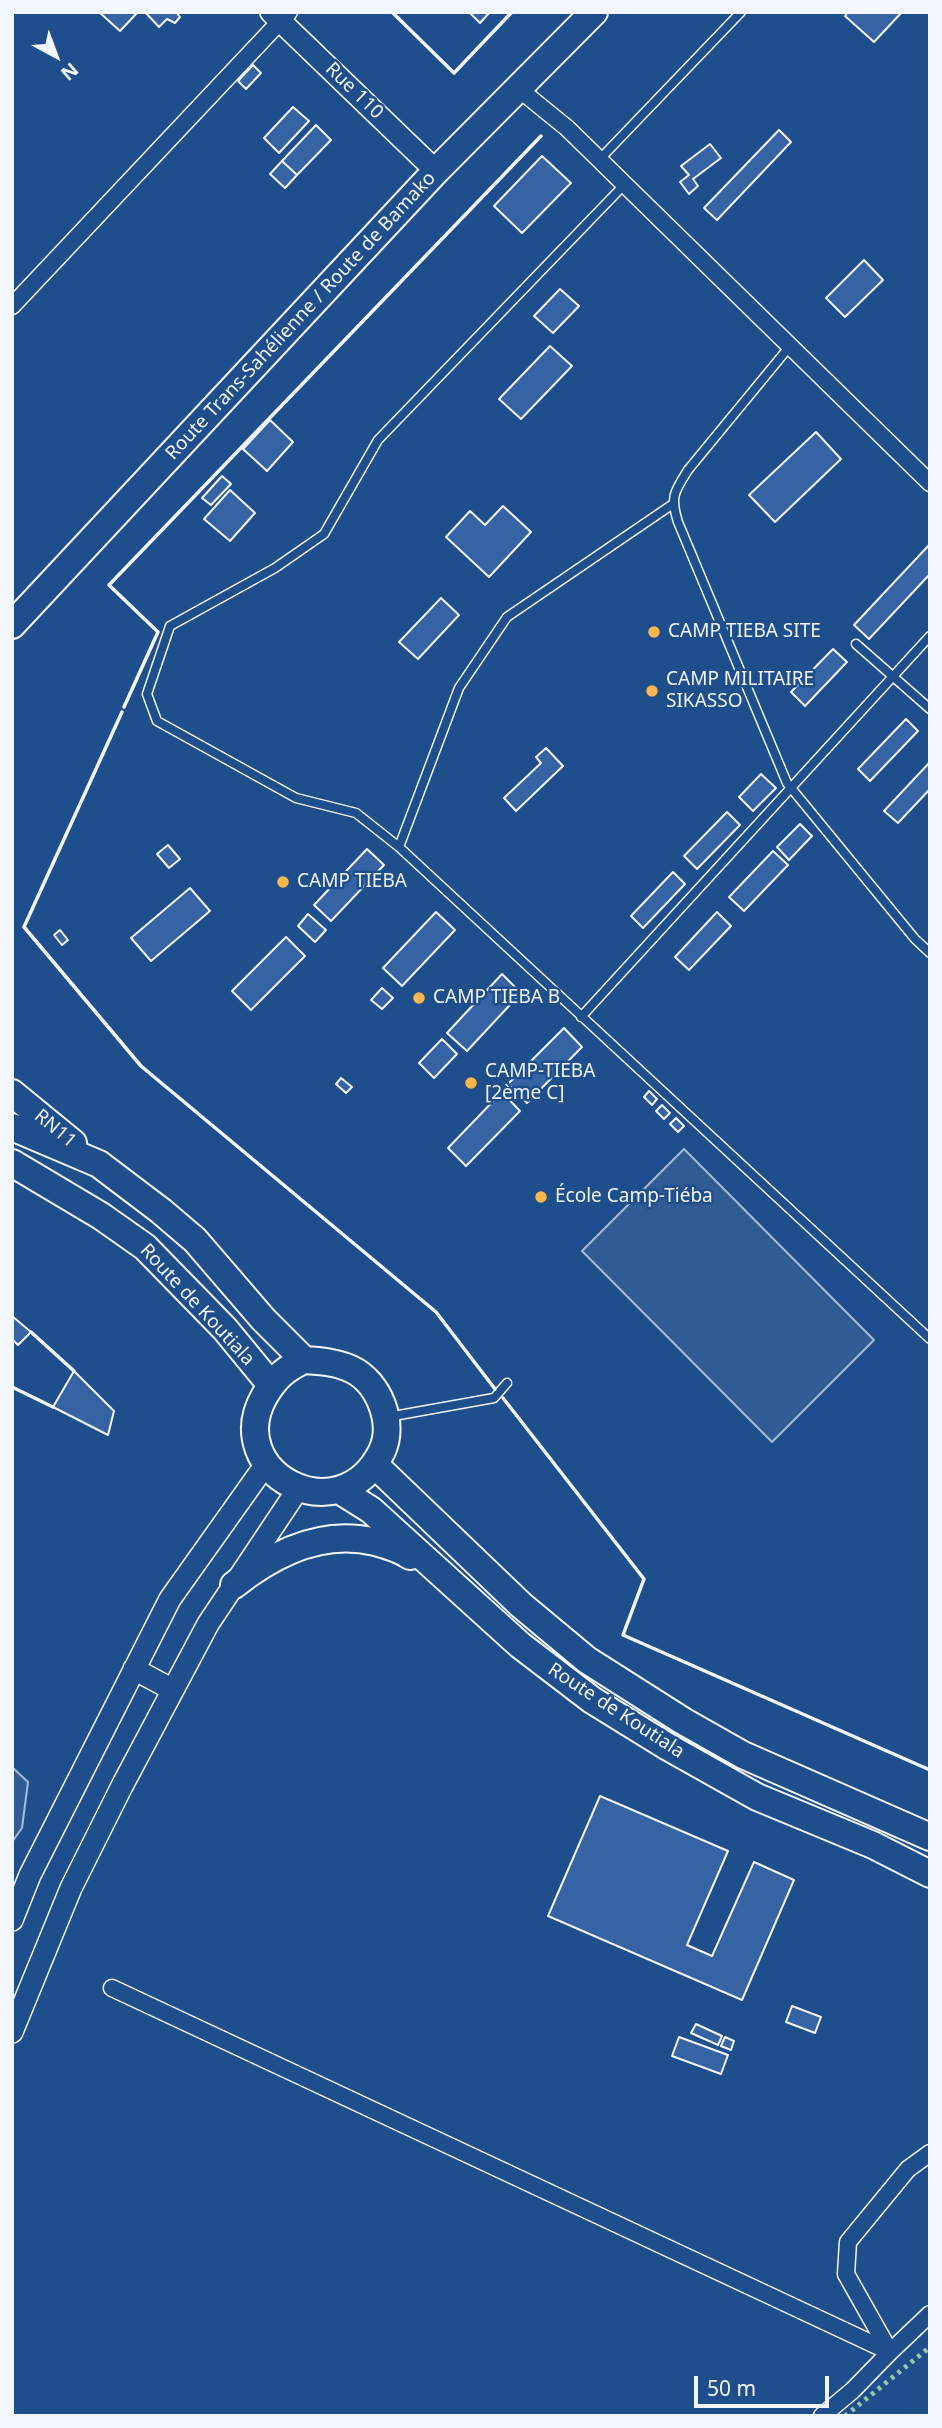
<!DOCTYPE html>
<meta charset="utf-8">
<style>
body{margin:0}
#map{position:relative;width:942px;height:2428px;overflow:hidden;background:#1f4e8c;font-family:"Noto Sans",sans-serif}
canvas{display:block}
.frame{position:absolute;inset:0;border:14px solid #f2f6ff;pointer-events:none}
.north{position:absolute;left:21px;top:21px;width:70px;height:70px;-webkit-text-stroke:5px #1f4e8c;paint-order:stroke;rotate:139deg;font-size:19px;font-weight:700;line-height:28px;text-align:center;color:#f2f6ff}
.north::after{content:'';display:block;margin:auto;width:24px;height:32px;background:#f2f6ff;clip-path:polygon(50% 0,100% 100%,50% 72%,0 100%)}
.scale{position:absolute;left:694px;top:2376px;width:135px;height:32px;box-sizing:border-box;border:4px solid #f2f6ff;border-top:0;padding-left:9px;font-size:21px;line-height:24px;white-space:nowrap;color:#f2f6ff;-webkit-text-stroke:5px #1f4e8c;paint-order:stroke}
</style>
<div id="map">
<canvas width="942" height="2428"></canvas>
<div class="frame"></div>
<div class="north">N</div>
<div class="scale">50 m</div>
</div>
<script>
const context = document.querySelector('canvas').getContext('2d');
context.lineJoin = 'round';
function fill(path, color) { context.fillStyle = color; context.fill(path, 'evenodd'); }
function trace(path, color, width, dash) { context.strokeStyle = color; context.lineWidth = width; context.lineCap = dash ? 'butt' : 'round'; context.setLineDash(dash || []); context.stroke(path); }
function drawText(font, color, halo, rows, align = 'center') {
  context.font = font + ' "Noto Sans",sans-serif'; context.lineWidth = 5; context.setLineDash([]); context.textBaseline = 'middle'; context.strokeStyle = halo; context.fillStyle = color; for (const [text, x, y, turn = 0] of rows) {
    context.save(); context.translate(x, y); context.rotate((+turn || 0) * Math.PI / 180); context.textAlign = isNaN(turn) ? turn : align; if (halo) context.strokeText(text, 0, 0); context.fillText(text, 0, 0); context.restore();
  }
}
const built = new Path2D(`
 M684,1149L874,1340L772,1442L582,1251Z
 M12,1767L28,1782L22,1828L12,1842Z`);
const building = new Path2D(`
 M99,12H136L137,13L120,31Z
 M145,12H176L180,17L175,23L167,19L159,27Z
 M469,12H490L480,23Z
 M848,12H902L874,42L845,16Z
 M253,65L261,73L246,89L238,81Z
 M293,107L309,121L279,153L264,138Z
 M316,125L331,140L297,175L282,161Z
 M779,130L791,142L717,220L704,208Z
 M710,144L721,158L693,179L698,186L689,194L680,182L689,175L681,166Z
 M542,156L571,183L522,233L494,206Z
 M282,161L297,175L285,188L270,174Z
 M864,260L883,280L845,317L826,298Z
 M560,289L579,306L553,333L534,316Z
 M550,346L572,366L521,419L499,399Z
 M270,420L293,442L267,471L243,449Z
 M816,432L841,459L775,522L749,495Z
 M222,476L231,484L211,505L202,498Z
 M230,490L255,513L230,541L204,519Z
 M503,506L531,532L489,577L446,537L470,511L485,525Z
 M930,544V574L869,639L854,625Z
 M441,598L459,615L418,659L399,642Z
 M833,649L847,662L805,706L791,692Z
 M906,719L918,731L870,781L858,769Z
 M546,748L563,766L516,811L504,798L541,763L536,757Z
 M930,762V789L898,823L884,811Z
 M761,774L776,788L753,811L739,797Z
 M727,812L740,825L697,869L684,856Z
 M800,824L812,836L789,860L777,847Z
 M168,845L180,859L169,868L157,854Z
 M367,849L384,865L331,921L314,905Z
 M773,851L788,865L744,911L729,897Z
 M673,872L685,884L643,928L631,916Z
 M190,888L210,911L151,961L131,938Z
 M436,912L455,930L402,986L383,968Z
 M717,912L731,926L689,970L675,957Z
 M308,914L326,930L315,942L298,926Z
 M60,930L68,940L62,945L54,935Z
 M286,937L305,956L251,1010L232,991Z
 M502,974L521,993L467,1051L447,1033Z
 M382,988L393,998L382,1009L371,1000Z
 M564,1028L582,1047L527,1103L508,1084Z
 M442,1039L457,1054L434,1078L419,1063Z
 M341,1078L352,1087L346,1093L336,1084Z
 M649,1091L657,1099L652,1105L644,1097Z
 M502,1092L520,1111L466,1166L448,1148Z
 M662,1105L670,1113L664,1119L656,1111Z
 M676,1118L684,1126L678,1132L670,1124Z
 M12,1316L31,1332L18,1345L12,1339Z
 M74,1371L114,1411L108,1435L53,1407Z
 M600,1796L728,1851L687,1945L712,1956L754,1862L794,1880L742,2000L548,1916Z
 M792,2006L821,2017L815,2033L786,2022Z
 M696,2024L722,2036L718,2045L691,2033Z
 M679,2037L728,2055L721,2074L672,2056Z
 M725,2037L734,2041L731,2050L721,2046Z`);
const service = new Path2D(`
 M599,160L741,12
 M624,185L378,440L324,534L275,568L170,626L147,694L157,721L296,798L356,813L399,847L930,1339
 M790,346L688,470C674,492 670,497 678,522L787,783L915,939L930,953
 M856,644L930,709
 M399,847L459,688L507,617L673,504
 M581,1017L930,636
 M388,1417L494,1398L507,1383`);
const minor = new Path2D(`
 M519,89L567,128L930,483
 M12,306L289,12
 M112,1988L890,2352L930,2314
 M822,2416L853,2390L890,2352L846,2274L848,2242L908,2169L930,2153`);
const tertiary = new Path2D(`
 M271,12L436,171
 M134,1669L173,1690
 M12,1920L30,1875L170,1599L266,1464
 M12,2032L71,1888L122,1786L208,1624L298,1489`);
const primary = new Path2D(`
 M12,1093L73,1143
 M12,1127L99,1164L161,1211L195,1240L263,1319L304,1360
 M12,1163L101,1216L145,1247L225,1329L271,1385
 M304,1360C320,1361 336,1362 351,1369C379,1382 395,1423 382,1451C340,1537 220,1472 265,1395C276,1377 285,1369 304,1360Z
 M375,1465L521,1605L587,1660L683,1721L743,1755L930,1837
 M339,1490L371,1510L520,1645L592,1700L668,1747L757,1797L873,1845L930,1874
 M234,1585C274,1553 323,1529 375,1542C386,1545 400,1549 410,1556`);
const trunk = new Path2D(`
 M12,625L436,171L594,12`);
const hedge = new Path2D(`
 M845,2416L930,2347`);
const wall = new Path2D(`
 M392,12L454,73L512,12
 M124,707L158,632L109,585L541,136
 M122,712L24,927L141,1066L436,1312L495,1389
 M31,1332L74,1371
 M12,1387L53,1407
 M503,1398L644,1579L623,1635L930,1770`);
const markers = [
 [654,632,7,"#ffb74d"],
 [652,691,7,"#ffb74d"],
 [283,882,7,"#ffb74d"],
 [419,998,7,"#ffb74d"],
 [471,1083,7,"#ffb74d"],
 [541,1197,7,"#ffb74d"]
];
const streetNames = [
 ["Rue 110",354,91,44],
 ["Route Trans-Sahélienne / Route de Bamako",301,316,-47],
 ["RN11",55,1129,40],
 ["Route de Koutiala",197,1305,47],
 ["Route de Koutiala",616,1711,33]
];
const poiNames = [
 ["CAMP TIEBA SITE",668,632],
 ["CAMP MILITAIRE",666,680],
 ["SIKASSO",666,702],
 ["CAMP TIEBA",297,882],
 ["CAMP TIEBA B",433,998],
 ["CAMP-TIEBA",485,1072],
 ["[2ème C]",485,1094],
 ["École Camp-Tiéba",555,1197]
];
fill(built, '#305b95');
trace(built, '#a8bbd7', 2);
fill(building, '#3563a3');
trace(building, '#f2f6ff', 2);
trace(service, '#f2f6ff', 11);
trace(minor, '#f2f6ff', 19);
trace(tertiary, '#f2f6ff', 24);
trace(primary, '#f2f6ff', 30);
trace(trunk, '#f2f6ff', 30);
trace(service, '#1f4e8c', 8);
trace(minor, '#1f4e8c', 16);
trace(tertiary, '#1f4e8c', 21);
trace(primary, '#1f4e8c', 26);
trace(trunk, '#1f4e8c', 26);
trace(hedge, '#97c8a6', 5, [3.5, 5]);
trace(wall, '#f2f6ff', 3.5);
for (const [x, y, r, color] of markers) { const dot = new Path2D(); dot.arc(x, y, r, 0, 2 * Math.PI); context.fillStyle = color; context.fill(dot); trace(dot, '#1f4e8c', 2.5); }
drawText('19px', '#f2f6ff', '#1f4e8c', streetNames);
drawText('19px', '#f2f6ff', '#1f4e8c', poiNames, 'left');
</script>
